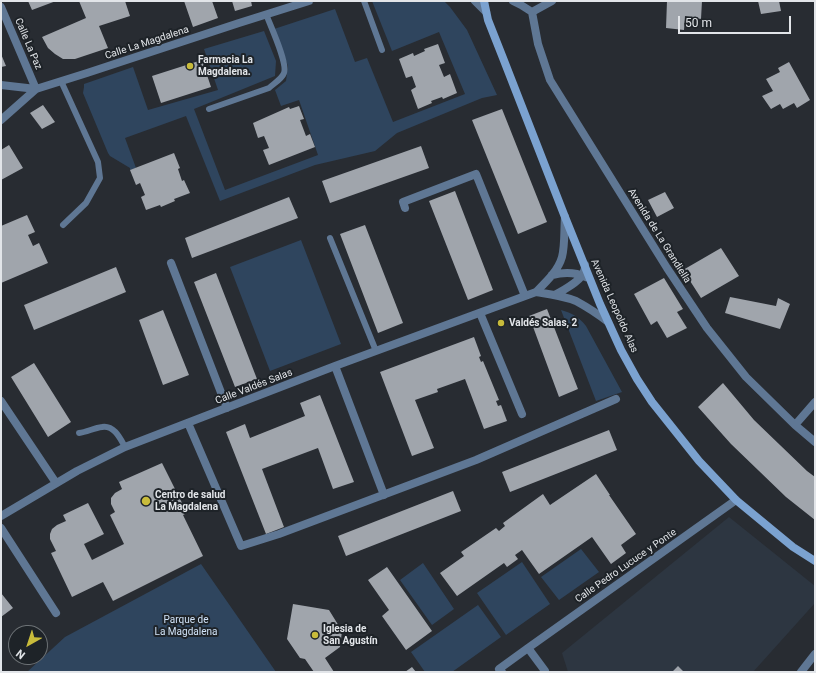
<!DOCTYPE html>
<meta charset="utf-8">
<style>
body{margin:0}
#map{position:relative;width:816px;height:673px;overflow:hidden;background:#282c32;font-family:Roboto,sans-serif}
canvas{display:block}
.frame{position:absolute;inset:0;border:2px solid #e2e5e9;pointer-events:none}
.north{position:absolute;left:8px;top:625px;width:40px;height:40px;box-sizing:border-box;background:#1e2328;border:1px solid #6c7175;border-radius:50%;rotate:219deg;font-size:11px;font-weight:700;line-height:16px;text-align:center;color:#e2e5e9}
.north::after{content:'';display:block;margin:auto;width:14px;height:18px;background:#c8bb3b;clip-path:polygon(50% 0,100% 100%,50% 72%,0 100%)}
.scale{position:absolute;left:678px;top:16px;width:113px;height:18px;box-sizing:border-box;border:2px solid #e2e5e9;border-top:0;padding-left:5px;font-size:12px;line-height:14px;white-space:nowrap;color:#e2e5e9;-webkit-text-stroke:3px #1e2328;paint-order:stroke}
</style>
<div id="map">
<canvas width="816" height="673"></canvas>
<div class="frame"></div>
<div class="north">N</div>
<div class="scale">50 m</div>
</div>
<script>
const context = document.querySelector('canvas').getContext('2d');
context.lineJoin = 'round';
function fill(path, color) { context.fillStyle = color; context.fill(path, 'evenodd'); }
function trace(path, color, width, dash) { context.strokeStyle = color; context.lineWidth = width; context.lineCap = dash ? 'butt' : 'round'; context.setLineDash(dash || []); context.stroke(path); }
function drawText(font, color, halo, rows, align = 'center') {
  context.font = font + ' Roboto,sans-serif'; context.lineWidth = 4; context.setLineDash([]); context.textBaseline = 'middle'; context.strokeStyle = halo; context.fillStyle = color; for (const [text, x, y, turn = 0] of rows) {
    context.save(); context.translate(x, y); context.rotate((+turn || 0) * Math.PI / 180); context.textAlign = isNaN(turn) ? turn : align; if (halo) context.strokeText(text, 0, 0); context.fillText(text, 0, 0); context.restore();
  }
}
const built = new Path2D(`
 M729,517L815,586V603L753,672H568L562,653Z`);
const green = new Path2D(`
 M372,1H444L450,7L467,30L497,95L482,98L397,133L375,151L315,165L220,201L186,116L125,138L136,168L130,170V168L110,156L108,153L83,93L84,87V84L133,67L148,110L218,90L204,49L264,31L276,61L275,76L194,109L225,190L318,155L299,100L281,106L275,90L286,81L288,66L274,29L335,9L355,62L367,58L393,122L465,94L439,32L392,51Z
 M301,240L341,344L270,371L230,267Z
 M561,310C572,313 579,317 586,326L622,392L596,401Z
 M581,549L599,572L559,600L541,577Z
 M522,562L550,604L506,635L477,593Z
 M423,563L454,609L432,625L400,580Z
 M201,564L276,672H27L65,637Z
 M478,605L501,637L452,672H425L411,652Z`);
const building = new Path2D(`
 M28,1H56L32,10Z
 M79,1H125L130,16L99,26L108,48L75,59H63L55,54L48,48L42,37L86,18Z
 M184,1H212L218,18L193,27Z
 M232,1H251L252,6L235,11Z
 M667,1H702L701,19L685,16L684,30L666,28Z
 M758,1H779L781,11L761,14Z
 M438,44L445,63L439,65L444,77L450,74L457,93L443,99L442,97L431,101L432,103L418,109L411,90L416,87L412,76L406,78L399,59L413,53L414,56L425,51L424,49Z
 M1,54L6,66L1,67Z
 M202,60L211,87L161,103L152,76Z
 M789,62L810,100L797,108L794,103L783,109L780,104L771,109L762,96L773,91L766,79L780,72L778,68Z
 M43,105L55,122L42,129L30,113Z
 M299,106L304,119L300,120L306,136L310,134L315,147L269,165L263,150L269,148L264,136L258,138L253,123L289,107L290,109Z
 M502,109L547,222L518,234L472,120Z
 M9,145L23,168L1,180V150Z
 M421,146L429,168L330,203L322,181Z
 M174,153L180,168L178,169L182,181L184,180L190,193L174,199L175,201L161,207L160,205L146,210L141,197L145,195L140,183L136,185L130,170Z
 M455,191L493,290L468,300L429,201Z
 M665,192L674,208L657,217L648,200Z
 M289,197L298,218L192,258L185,238Z
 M27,215L35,232L28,235L33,246L39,243L48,263L1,283V226Z
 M365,225L403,323L378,333L340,234Z
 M721,248L739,276L701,298L683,270Z
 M116,267L126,292L34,330L24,305Z
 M216,273L257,379L235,387L194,282Z
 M664,278L683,309L677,312L687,328L667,338L657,321L651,325L634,294Z
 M730,297L776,306L778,298L790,304L780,329L725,313Z
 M547,309L578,389L559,397L529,316Z
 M163,310L189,375L163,385L139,320Z
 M474,337L481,356L479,357L481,362L483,361L499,400L496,401L498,406L501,405L507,421L484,429L465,379L437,389L438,392L415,400L434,448L412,456L380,372Z
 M34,363L71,422L48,437L11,377Z
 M723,383L754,420L807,471L815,477V520L786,497L731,444L698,407Z
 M320,395L354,482L333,489L318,448L262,469L284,527L266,534L226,432L245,424L250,438L305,416L300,403Z
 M609,430L617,450L510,492L502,472Z
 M162,463L187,513L183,515L203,556L113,601L103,582L72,597L51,553L56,551L50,539V534L52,529L57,525L66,521L63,515L88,503L104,534L84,544L92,560L124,544L110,515L115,512L111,504V498L115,493L122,489L119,482Z
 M596,474L610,495H609L636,534L621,545L626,553L611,564L592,537L539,574L522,550L515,555L518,559L507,567L504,563L457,596L440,573L464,556L461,552L496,528L499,531L505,526L503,523L543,494L550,505Z
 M453,491L461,511L346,556L338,536Z
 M387,567L432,631L406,650L382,616L389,610L368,580Z
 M1,593L13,608L1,617Z
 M293,604L329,610L342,631L340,647L325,658L334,672H314L305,659L300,658L287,639Z
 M678,666L684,672H672Z
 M412,667L416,672H405Z`);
const lane = new Path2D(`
 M364,1L382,50
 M61,81L98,162L100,178L86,203L63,225
 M209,109L269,88C273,84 282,79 284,73C288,63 270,25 266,14
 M330,238L376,351
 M79,433C87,432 94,428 102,427C114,425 120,438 125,447`);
const street = new Path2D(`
 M475,1L486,12
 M513,1L521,5L532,12
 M1,7L36,89
 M532,12L538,44L550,80L667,268L707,328L746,377L795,425L815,442
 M532,12L552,1
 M1,85L36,89
 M1,120L36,89L87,73L239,23L309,1
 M405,208L403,202L476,174L525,296
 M171,263L227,408
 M552,275C564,272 575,272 586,277
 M536,292C546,282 558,271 562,257C565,246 564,229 565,217
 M555,295C563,290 582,281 584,271C585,269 585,267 585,265
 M480,313L522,414
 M335,366L384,495
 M1,401L56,483
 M188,423L241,546L279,534L476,460L616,399
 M795,425L815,402
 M1,516L77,471L125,447L335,366L536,292C549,294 564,296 576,301C587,307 598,314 608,322
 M1,528L56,613
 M528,648L545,671L544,672
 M502,672L499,669L528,648L736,500
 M801,672L815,654`);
const secondary = new Path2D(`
 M484,1L488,20L503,58L565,217L600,304L621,350L637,379L652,402L699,461L736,500L793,547L815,561`);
const markers = [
 [190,66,4,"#c8bb3b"],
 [501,323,4,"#c8bb3b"],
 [146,501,5,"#c8bb3b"],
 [315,635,4,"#c8bb3b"]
];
const streetNames = [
 ["Calle La Magdalena",147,43,-18],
 ["Calle La Paz",28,44,67],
 ["Avenida de La Grandiella",659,236,58],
 ["Avenida Leopoldo Alas",614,306,66],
 ["Calle Valdés Salas",254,387,-21],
 ["Calle Pedro Lucuce y Ponte",626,566,-35]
];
const poiNames = [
 ["Farmacia La",198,60],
 ["Magdalena.",198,72],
 ["Valdés Salas, 2",509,323],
 ["Centro de salud",155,495],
 ["La Magdalena",155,507],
 ["Iglesia de",323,629],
 ["San Agustín",323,641]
];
const parkNames = [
 ["Parque de",186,620],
 ["La Magdalena",186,632]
];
fill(built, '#2d3641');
fill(green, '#2f455e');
fill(building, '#a0a5ac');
trace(lane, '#5f7794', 6);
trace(street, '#5f7794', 8);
trace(secondary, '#7ba2d0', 8);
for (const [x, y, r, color] of markers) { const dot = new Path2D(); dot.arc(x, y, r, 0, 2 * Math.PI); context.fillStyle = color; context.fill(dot); trace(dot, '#1e2328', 1.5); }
drawText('10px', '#e2e5e9', '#1e2328', streetNames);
drawText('bold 10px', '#e2e5e9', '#1e2328', poiNames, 'left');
drawText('10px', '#d0e2f7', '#1e2328', parkNames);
</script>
